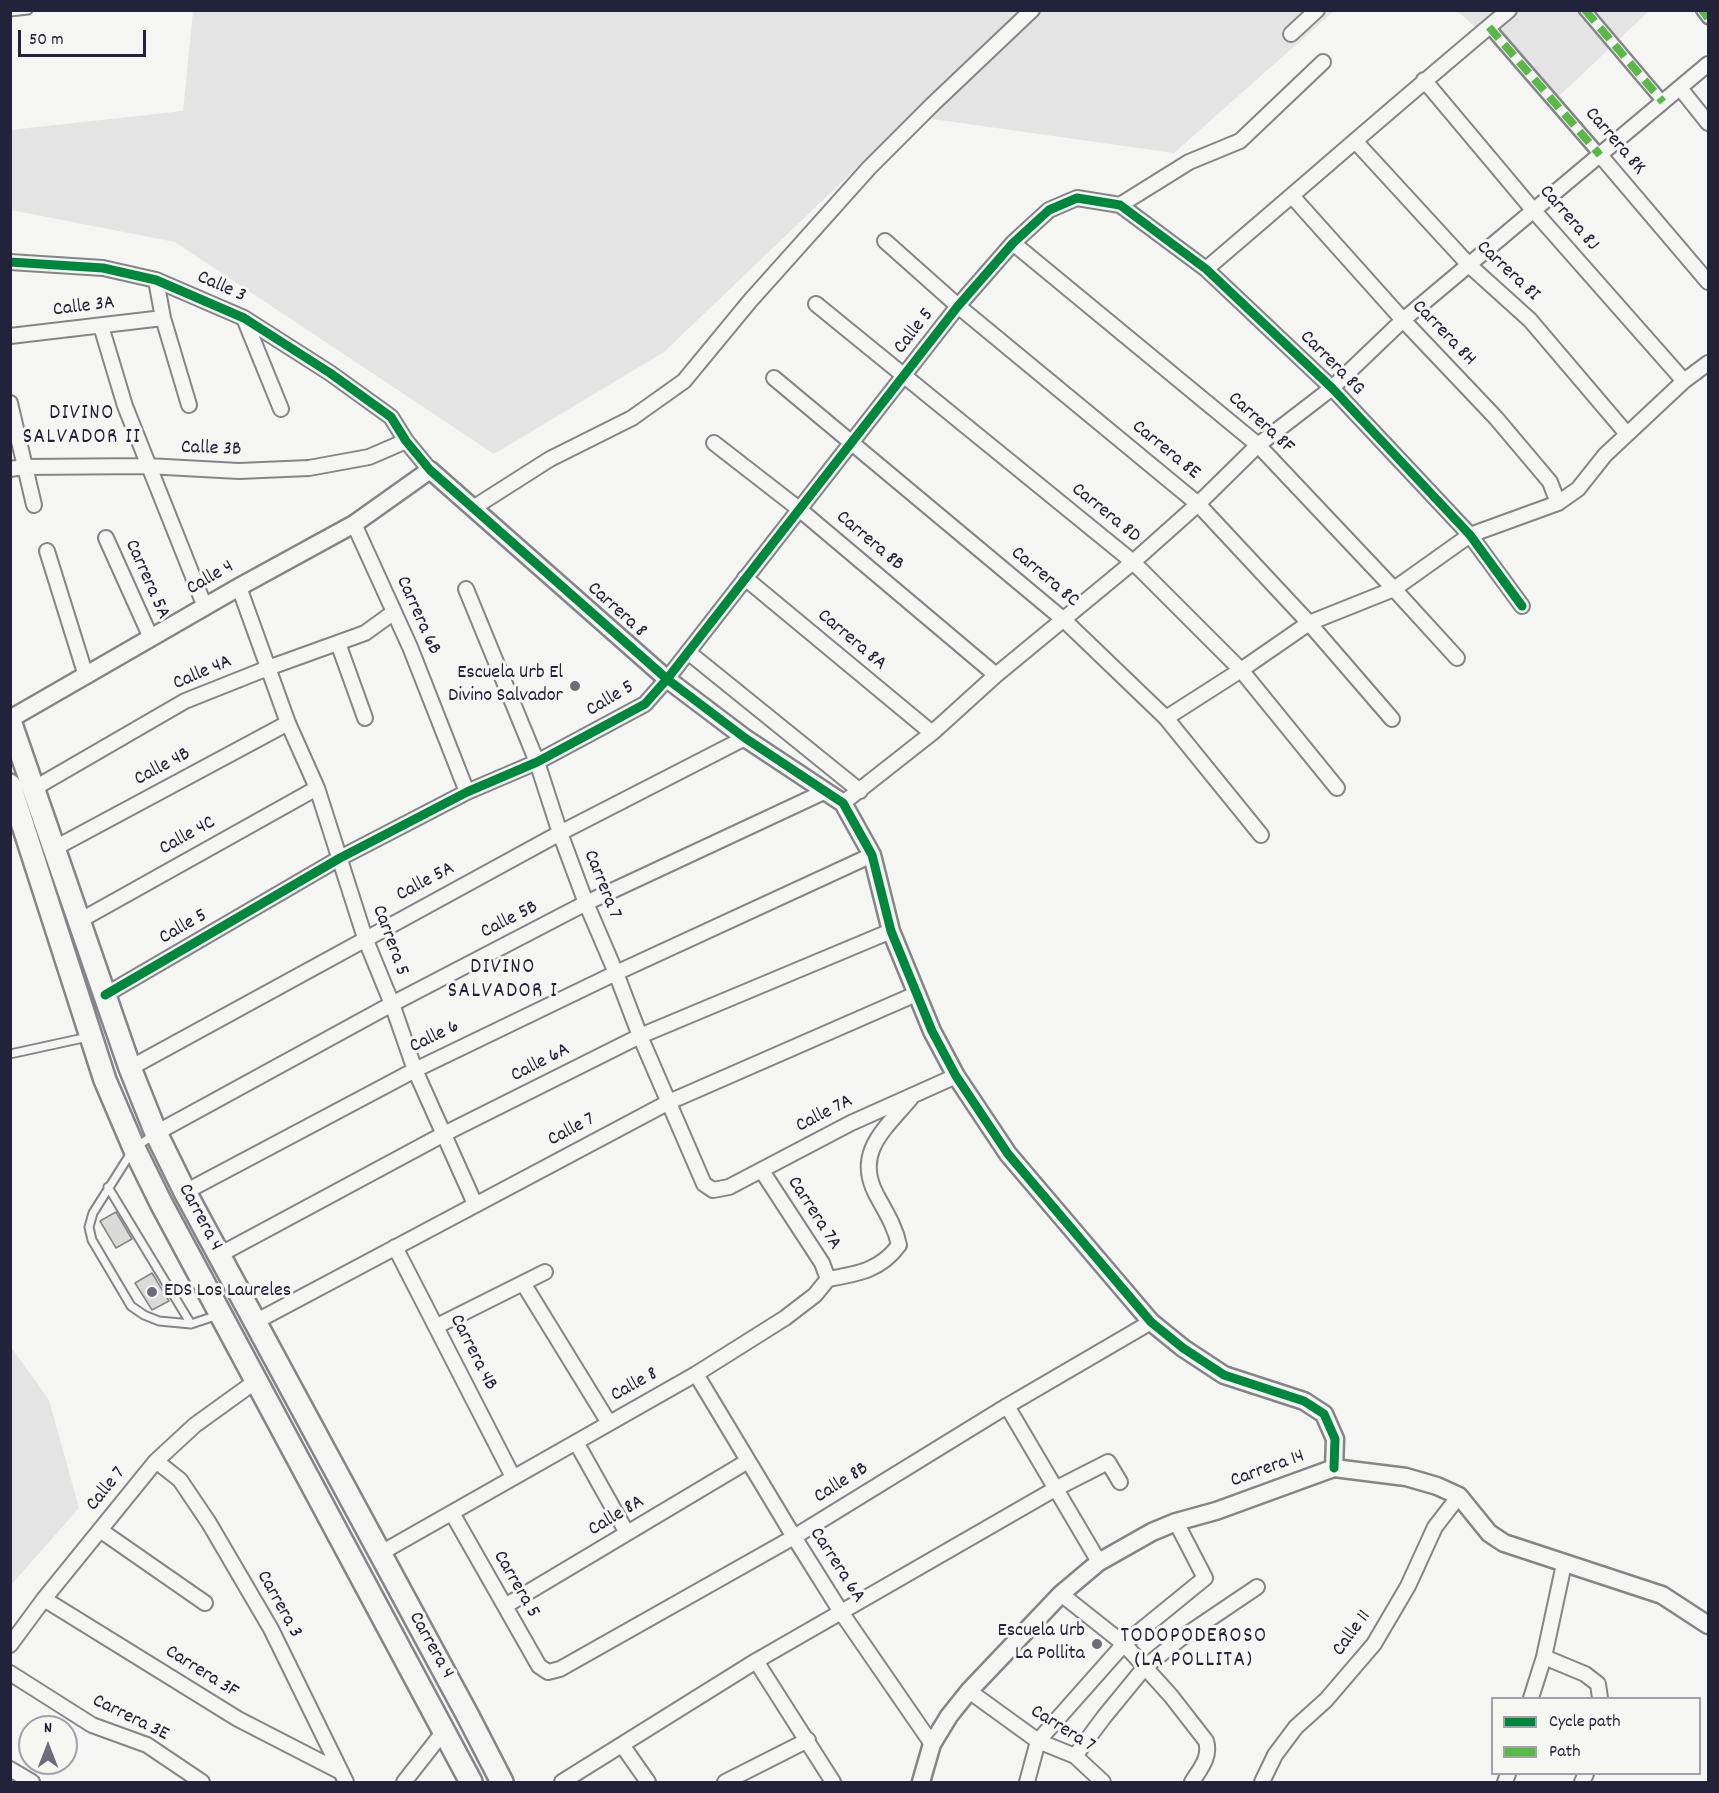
<!DOCTYPE html>
<style>
body{margin:0}
#map{position:relative;width:1719px;height:1793px;overflow:hidden;background:#f5f5f3;font-family:Dekko,sans-serif}
canvas{display:block}
.frame{position:absolute;inset:0;border:12px solid #22223b;pointer-events:none}
.legend{position:absolute;left:1491px;top:1697px;width:210px;height:78px;box-sizing:border-box;background:#f6f6f2;border:2px solid #a1a1a9;margin:0;padding:8px 10px;list-style:none;font-size:18px;color:#22223b}
.legend li{display:flex;align-items:center;gap:12px;height:30px}
.legend b{width:30px;border:2px solid #a1a1a9}
.north{position:absolute;left:18px;top:1715px;width:60px;height:60px;box-sizing:border-box;background:#f6f6f2;border:2px solid #a1a1a9;border-radius:50%;rotate:0deg;font-size:16px;font-weight:700;line-height:24px;text-align:center;color:#22223b}
.north::after{content:'';display:block;margin:auto;width:21px;height:27px;background:#6c6c7b;clip-path:polygon(50% 0,100% 100%,50% 72%,0 100%)}
.scale{position:absolute;left:18px;top:30px;width:128px;height:27px;box-sizing:border-box;border:3px solid #22223b;border-top:0;padding-left:8px;font-size:18px;line-height:21px;white-space:nowrap;color:#22223b;-webkit-text-stroke:4px #f6f6f2;paint-order:stroke}
</style>
<div id="map">
<canvas width="1719" height="1793"></canvas>
<div class="frame"></div>
<ul class="legend">
<li><b style="height:8px;background:#00873e"></b>Cycle path</li>
<li><b style="height:8px;background:#58b947"></b>Path</li>
</ul>
<div class="north">N</div>
<div class="scale">50 m</div>
</div>
<script>
const context = document.querySelector('canvas').getContext('2d');
context.lineJoin = 'round';
function fill(path, color) { context.fillStyle = color; context.fill(path, 'evenodd'); }
function trace(path, color, width, dash) { context.strokeStyle = color; context.lineWidth = width; context.lineCap = dash ? 'butt' : 'round'; context.setLineDash(dash || []); context.stroke(path); }
function drawText(font, color, halo, rows, align = 'center') {
  context.font = font + ' Dekko,sans-serif'; context.lineWidth = 6; context.setLineDash([]); context.textBaseline = 'middle'; context.strokeStyle = halo; context.fillStyle = color; for (const [text, x, y, turn = 0] of rows) {
    context.save(); context.translate(x, y); context.rotate((+turn || 0) * Math.PI / 180); context.textAlign = isNaN(turn) ? turn : align; if (halo) context.strokeText(text, 0, 0); context.fillText(text, 0, 0); context.restore();
  }
}
const green = new Path2D(`
 M193,11H1334L1174,153L911,116L664,352L494,454L175,242L11,210L10,130L183,111Z
 M1457,11H1649L1557,98Z
 M11,1347L49,1400L79,1508L11,1585Z`);
const building = new Path2D(`
 M116,1212L132,1239L116,1248L100,1221Z
 M152,1273L169,1301L152,1310L135,1283Z`);
const service = new Path2D(`
 M10,12L28,10
 M10,1054L88,1037
 M154,1135L134,1148L93,1213L89,1227L92,1240L131,1306L144,1315L159,1321L191,1324L218,1315
 M108,1187L191,1324`);
const pedestrian = new Path2D(`
 M1585,10L1663,102
 M1702,10L1708,18
 M1489,27L1600,155`);
const minor = new Path2D(`
 M1291,34L1317,10
 M1424,80L1534,211L1684,381
 M1680,88L1708,123
 M1356,142L1469,265L1530,320L1627,434
 M1600,155L1708,282
 M1292,196L1403,320L1496,418L1550,482L1558,503
 M1120,205L1189,162L1240,141L1323,62
 M885,241L958,306L1198,504L1309,623L1392,719
 M1013,243L1258,445L1394,589L1457,658
 M10,262L103,268L156,280L244,318L330,373L391,417L406,441L430,470
 M1206,269C1307,183 1407,95 1509,10
 M156,280L163,318L189,405
 M816,304L1133,562L1241,670L1337,788
 M244,318L281,409
 M101,326L125,406L205,607
 M10,336L163,318
 M774,378L1064,620L1166,718L1261,835
 M10,403L34,505
 M714,443L799,509L996,675
 M10,469L24,467L147,466L239,471L309,468L369,457L406,441
 M473,508L550,459L632,418L684,381L750,301L869,168L933,104L1032,10
 M354,524L410,647L467,792
 M106,538L151,638
 M47,551L86,676
 M745,578L932,733
 M239,587L288,723L317,788L365,938L392,1004L415,1070L475,1204
 M466,589L537,762L560,833L586,903L616,973L640,1036L704,1184L713,1190L729,1187L851,1123L956,1076
 M338,643L365,718
 M688,652L860,791
 M1166,718L1241,670L1309,623L1394,589L1470,535L1558,503L1578,489L1605,455L1684,381L1708,363
 M33,789L185,701L268,668L365,633L394,612
 M843,803L932,733L996,675L1133,562L1198,504L1258,445L1332,388L1403,320L1708,64
 M55,848L288,723
 M79,921L317,788
 M105,995L340,858L467,792L537,762L645,704L667,679L958,306L1013,243L1049,210L1077,198L1120,205L1206,269L1332,388L1470,535L1522,606
 M130,1068L560,833L745,738
 M156,1133L392,1004L586,903L826,791
 M762,1171L822,1263L828,1279
 M185,1192L415,1070L616,973L872,855
 M395,1247L513,1477
 M219,1255L444,1134L640,1036L891,931
 M523,1283L609,1423
 M255,1322L669,1102L916,994
 M437,1326L545,1272
 M696,1374L794,1537L841,1612L932,1744
 M1007,1406L1099,1562
 M576,1442L627,1533
 M156,1461L180,1480L209,1523L271,1629L346,1782
 M452,1513L539,1666L548,1672L560,1669L794,1537L1007,1406L1151,1322
 M100,1530L205,1603
 M379,1554L696,1374L785,1318L815,1295L828,1279C858,1274 881,1270 899,1245C895,1226 885,1211 876,1194C854,1152 886,1128 911,1098
 M1061,1594L1124,1644L1171,1696L1206,1741C1211,1757 1200,1769 1192,1782
 M44,1599L238,1719L341,1772
 M505,1606L748,1461
 M10,1645L44,1599L156,1461L195,1425L256,1381
 M1544,1657L1585,1674L1598,1684L1600,1698
 M756,1661L833,1782
 M10,1673L92,1725L147,1745L202,1782
 M969,1691L1038,1741L1075,1756L1103,1782
 M1531,1698L1544,1657L1564,1564
 M622,1745L648,1782
 M1075,1756L1104,1717L1145,1667L1180,1639L1257,1587
 M10,1769L32,1782
 M404,1782L444,1731
 M562,1782L756,1661L1055,1489L1108,1462L1120,1482
 M725,1782L808,1740
 M1027,1782L1038,1741L1124,1644L1205,1578L1176,1522
 M1262,1782L1275,1755L1296,1727L1326,1700L1374,1644L1408,1586L1435,1527L1459,1496
 M1505,1782L1508,1774
 M1582,1782L1586,1774`);
const tertiary = new Path2D(`
 M10,719L239,587L354,524L430,470L667,679L745,738L843,803L872,855L891,931L932,1031L956,1076L1008,1154L1151,1322L1183,1348L1224,1375L1304,1401L1324,1414L1335,1439L1334,1468
 M921,1782L932,1744L949,1716L969,1691L1061,1594L1099,1562L1152,1532L1176,1522L1216,1511L1334,1468L1406,1477L1437,1486L1459,1496L1489,1533L1504,1543L1662,1595L1708,1625`);
const primary = new Path2D(`
 M10,721L130,1068L156,1133L185,1192L468,1716L502,1782
 M10,785L105,1080L134,1148L161,1203L471,1782`);
const quiet = new Path2D(`
 M1585,10L1663,102
 M1702,10L1708,18
 M1489,27L1600,155`);
const cycleway = new Path2D(`
 M10,262L103,268L156,280L244,318L330,373L391,417L406,441L430,470L667,679L745,738L843,803L872,855L891,931L932,1031L956,1076L1008,1154L1151,1322L1183,1348L1224,1375L1304,1401L1324,1414L1335,1439L1334,1468
 M105,995L340,858L467,792L537,762L645,704L667,679L958,306L1013,243L1049,210L1077,198L1120,205L1206,269L1332,388L1470,535L1522,606`);
const markers = [
 [575,686,6,"#6c6c7b"],
 [152,1292,6,"#6c6c7b"],
 [1097,1644,6,"#6c6c7b"]
];
const streetNames = [
 ["Carrera 8K",1614,142,49],
 ["Carrera 8J",1568,219,49],
 ["Carrera 8I",1507,272,43],
 ["Calle 3",221,288,24],
 ["Calle 3A",84,308,-7],
 ["Calle 5",915,332,-52],
 ["Carrera 8H",1443,334,46],
 ["Carrera 8G",1331,364,45],
 ["Carrera 8F",1260,424,42],
 ["Calle 3B",211,450,2],
 ["Carrera 8E",1165,451,39],
 ["Carrera 8D",1105,514,39],
 ["Carrera 8B",869,542,40],
 ["Carrera 8C",1044,578,40],
 ["Calle 4",211,579,-30],
 ["Carrera 5A",146,580,66],
 ["Carrera 8",616,611,42],
 ["Carrera 6B",417,616,66],
 ["Carrera 8A",851,641,40],
 ["Calle 4A",203,674,-23],
 ["Calle 5",611,700,-31],
 ["Calle 4B",163,768,-28],
 ["Calle 4C",188,837,-29],
 ["Calle 5A",426,883,-28],
 ["Carrera 7",601,885,68],
 ["Calle 5B",510,921,-27],
 ["Calle 5",184,928,-30],
 ["Carrera 5",389,941,70],
 ["Calle 6",435,1038,-26],
 ["Calle 6A",541,1064,-27],
 ["Calle 7A",825,1115,-27],
 ["Calle 7",572,1131,-28],
 ["Carrera 7A",813,1214,57],
 ["Carrera 4",199,1218,62],
 ["Carrera 4B",472,1353,63],
 ["Calle 8",635,1386,-29],
 ["Carrera 14",1268,1470,-20],
 ["Calle 8B",842,1484,-32],
 ["Calle 7",107,1490,-51],
 ["Calle 8A",617,1517,-31],
 ["Carrera 6A",836,1566,57],
 ["Carrera 5",515,1585,60],
 ["Carrera 3",278,1605,61],
 ["Calle 11",1353,1634,-54],
 ["Carrera 4",430,1646,61],
 ["Carrera 3F",201,1673,32],
 ["Carrera 3E",130,1719,26],
 ["Carrera 7",1062,1730,32]
];
const poiNames = [
 ["Escuela Urb El",563,674],
 ["Divino Salvador",563,697],
 ["EDS Los Laureles",164,1292,"left"],
 ["Escuela Urb",1085,1632],
 ["La Pollita",1085,1655]
];
const neighbourhoodNames = [
 ["DIVINO",82,415],
 ["SALVADOR II",82,439],
 ["DIVINO",503,969],
 ["SALVADOR I",503,993],
 ["TODOPODEROSO",1194,1638],
 ["(LA POLLITA)",1194,1662]
];
fill(green, '#e4e4e4');
fill(building, '#dadad9');
trace(building, '#858589', 1.5);
trace(service, '#858589', 11);
trace(pedestrian, '#858589', 15);
trace(minor, '#858589', 18);
trace(tertiary, '#858589', 21);
trace(primary, '#858589', 26);
trace(service, '#f5f5f3', 7);
trace(pedestrian, '#f5f5f3', 10);
trace(minor, '#f5f5f3', 14);
trace(tertiary, '#f5f5f3', 16);
trace(primary, '#f5f5f3', 21);
trace(quiet, '#58b947', 8, [15, 8]);
trace(cycleway, '#00873e', 9);
for (const [x, y, r, color] of markers) { const dot = new Path2D(); dot.arc(x, y, r, 0, 2 * Math.PI); context.fillStyle = color; context.fill(dot); trace(dot, '#f6f6f2', 2); }
drawText('20px', '#22223b', '#f6f6f2', streetNames);
drawText('20px', '#22223b', '#f6f6f2', poiNames, 'right');
context.letterSpacing = '1.5px';
drawText('21px', '#22223b', '#f6f6f2', neighbourhoodNames);
context.letterSpacing = '0px';
</script>
